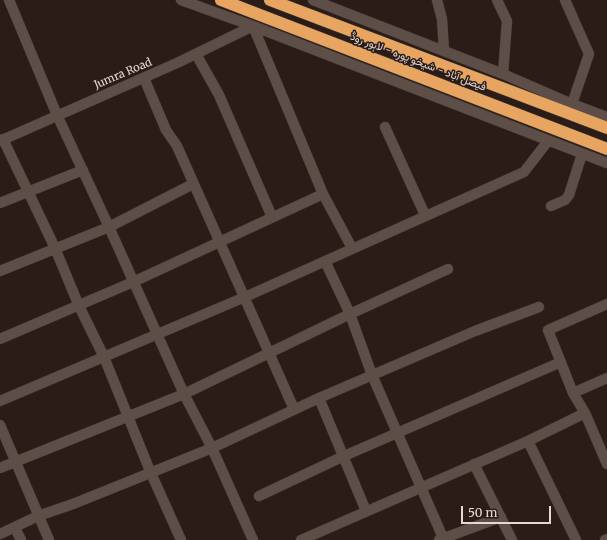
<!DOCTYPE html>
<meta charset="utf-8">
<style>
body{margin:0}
#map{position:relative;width:607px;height:540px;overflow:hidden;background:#2a1c17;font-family:Merriweather,serif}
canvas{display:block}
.scale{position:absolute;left:461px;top:506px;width:90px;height:18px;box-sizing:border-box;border:2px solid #e4d9d6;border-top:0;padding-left:5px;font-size:12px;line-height:14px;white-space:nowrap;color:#e4d9d6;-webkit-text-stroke:3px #2a1c17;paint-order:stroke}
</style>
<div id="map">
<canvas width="607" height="540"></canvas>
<div class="scale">50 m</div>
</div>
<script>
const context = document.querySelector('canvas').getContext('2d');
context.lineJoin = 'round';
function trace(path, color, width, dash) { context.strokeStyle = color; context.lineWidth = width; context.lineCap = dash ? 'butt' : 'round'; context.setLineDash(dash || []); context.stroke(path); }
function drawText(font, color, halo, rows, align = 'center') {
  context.font = font + ' Merriweather,Vazirmatn,serif'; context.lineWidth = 3; context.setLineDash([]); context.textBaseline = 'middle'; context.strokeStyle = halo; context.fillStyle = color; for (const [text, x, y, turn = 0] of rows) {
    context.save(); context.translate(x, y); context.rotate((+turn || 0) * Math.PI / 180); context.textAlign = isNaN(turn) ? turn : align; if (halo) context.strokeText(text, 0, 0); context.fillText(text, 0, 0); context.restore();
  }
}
const minor = new Path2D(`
 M9,0L57,115L109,227L184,394L212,448L253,540
 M181,0L253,26L607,163
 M313,0L503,74L572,104L607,117
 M437,0L442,19L444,51
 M497,0L507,21L503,74
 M565,0L589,54L572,104
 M196,54L219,95L272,217
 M144,78L166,130L177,146L294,409
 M385,127L425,215
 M3,139L55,248L79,306L104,357L150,471L181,540
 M0,141L177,63L253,26L323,194L352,248
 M0,203L83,170
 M551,206L565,200L569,195L582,154
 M325,261L350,314L372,375L444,540
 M0,271L109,227L193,184
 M607,304L548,330L573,393L585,413L607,464
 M0,339L133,282L323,194
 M573,393L607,378
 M319,398L366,511
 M0,401L245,297L524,172L548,141
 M0,425L49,540
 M528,441L576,540
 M474,464L512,540
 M0,468L184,394L350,314L448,269
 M259,496L344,456L561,362
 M15,528L21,540
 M0,534L38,516L73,504L212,448L319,398L475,331L539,307
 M301,540L528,441L585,413
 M439,540L501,517
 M605,540L607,539`);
const highway = new Path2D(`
 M221,0L607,149
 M270,0L607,128`);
const streetNames = [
 ["فیصل آباد - شیخو پورہ - لاہور روڈ",418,62,21],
 ["Jumra Road",123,74,-23]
];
trace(minor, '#443936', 11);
trace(highway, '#443936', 13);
trace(minor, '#5e4e48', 10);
trace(highway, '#e7a561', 12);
drawText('11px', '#e4d9d6', '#2a1c17', streetNames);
</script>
